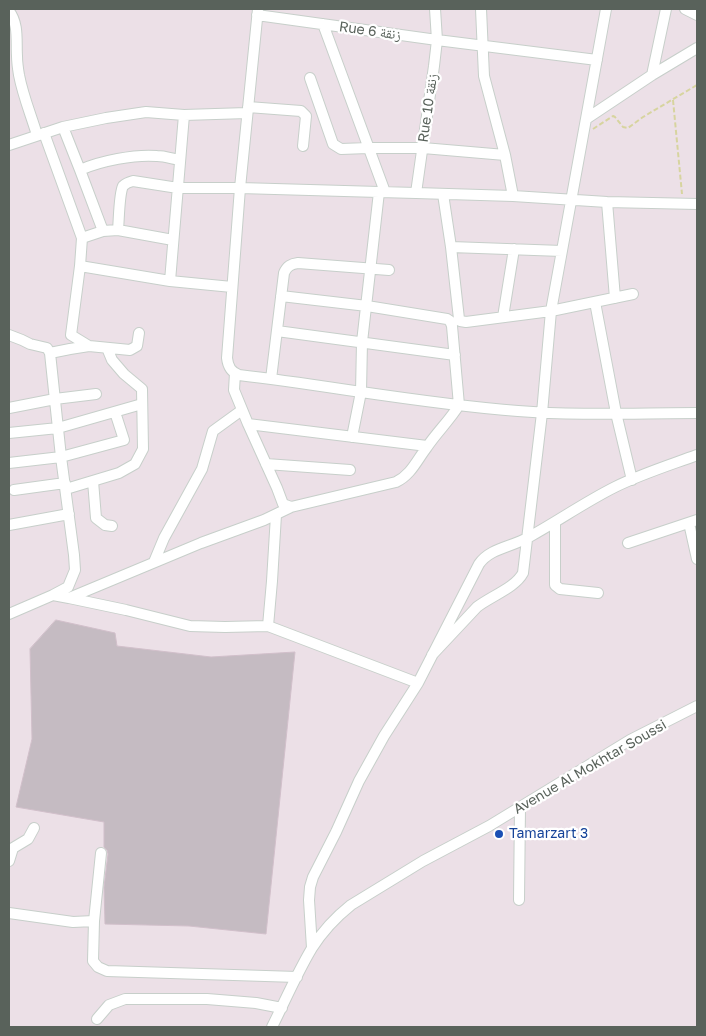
<!DOCTYPE html>
<meta charset="utf-8">
<style>
body{margin:0}
#map{position:relative;width:706px;height:1036px;overflow:hidden;background:#ece0e7;font-family:"Golos Text",sans-serif}
canvas{display:block}
.frame{position:absolute;inset:0;border:10px solid #59625b;pointer-events:none}
</style>
<div id="map">
<canvas width="706" height="1036"></canvas>
<div class="frame"></div>
</div>
<script>
const context = document.querySelector('canvas').getContext('2d');
context.lineJoin = 'round';
function fill(path, color) { context.fillStyle = color; context.fill(path, 'evenodd'); }
function trace(path, color, width, dash) { context.strokeStyle = color; context.lineWidth = width; context.lineCap = dash ? 'butt' : 'round'; context.setLineDash(dash || []); context.stroke(path); }
function drawText(font, color, halo, rows, align = 'center') {
  context.font = font + ' "Golos Text","Noto Naskh Arabic",sans-serif'; context.lineWidth = 4.5; context.setLineDash([]); context.textBaseline = 'middle'; context.strokeStyle = halo; context.fillStyle = color; for (const [text, x, y, turn = 0] of rows) {
    context.save(); context.translate(x, y); context.rotate((+turn || 0) * Math.PI / 180); context.textAlign = isNaN(turn) ? turn : align; if (halo) context.strokeText(text, 0, 0); context.fillText(text, 0, 0); context.restore();
  }
}
const building = new Path2D(`
 M56,620L115,633L117,646L211,657L295,652L266,934L189,926L105,924L104,887L108,854L107,850L104,847V822L16,807L32,739L30,649Z`);
const path = new Path2D(`
 M673,100L682,194
 M593,129L613,116L615,117L623,127L628,128L643,117L697,85`);
const minor = new Path2D(`
 M258,9L240,188L227,358C228,367 231,372 239,375C332,386 425,404 518,411C578,416 638,413 697,413
 M435,9L437,40L434,66L416,193L513,196L607,202L697,204
 M481,9L484,76L505,155L513,196
 M685,9L697,15
 M9,11C19,24 16,41 17,56C17,63 18,69 19,75C23,96 31,115 37,135
 M257,15L437,40L597,60
 M323,24L385,192
 M652,75L697,48
 M310,78L333,144L341,149L368,148H423L505,155
 M248,107L301,111L306,116L303,146
 M586,119L652,75L666,9
 M63,127L80,170L103,231
 M44,133L82,238L80,266L170,281L232,287
 M9,145L63,127L106,118L146,112L184,115L247,113
 M80,170C100,161 135,154 157,156C165,156 173,159 180,160
 M380,192L416,193
 M443,194L451,247L459,319L460,321L466,322L551,311L633,294
 M607,202L615,298
 M118,230C119,220 119,194 123,186C126,183 129,182 133,181L178,188H240L379,192L362,342L361,392L352,437
 M82,238L103,231L118,230L173,240
 M451,247L562,251
 M80,266L71,335L89,346
 M170,281L184,115
 M595,302L616,413L632,480
 M503,317L514,249
 M277,331L455,355
 M9,335L22,340L30,344L47,348L50,353L61,457L74,555L75,570L68,587L53,595
 M50,353L70,349L89,346L130,350L137,346L139,333
 M235,373L234,390L248,424L277,488L283,504L291,507L396,482C411,475 417,460 427,447C437,432 450,420 459,405L452,326L450,321L447,319L367,306L281,296
 M271,379L284,273C287,266 291,264 298,263L389,270
 M9,408L55,399L96,394
 M248,424L427,446
 M9,433L58,428L142,404
 M9,463L61,457L124,440L115,412
 M266,464L350,470
 M93,481L96,518L105,525L112,526
 M66,489L119,473L135,464L143,449L142,389L124,374L112,360L107,348
 M14,490L65,483
 M555,522V585L560,589L598,593
 M689,523L697,559
 M9,525L69,514
 M628,543L697,520
 M154,562L164,538L202,469L213,431L242,410
 M69,598L201,543L264,520L291,507
 M9,614L53,595L69,598L126,610L190,626L225,627L268,626L418,683
 M268,626L272,581L276,515
 M432,655L477,607C491,596 515,588 523,573L542,413L551,311L606,9
 M9,861L13,848L28,839L34,828
 M519,900L520,807
 M9,913L73,922L94,921L101,853
 M94,921L93,961L98,967L107,971L297,977
 M312,948L309,900L310,887L313,877L336,832L359,781L384,736L418,683L479,564C490,548 512,547 529,537C558,521 585,502 615,487C641,474 670,465 697,455
 M97,1019L109,1005L125,999H207L256,1003L282,1008
 M272,1027C285,1001 297,973 312,948C322,932 336,917 351,905L423,861L489,826L630,740L697,706`);
const markers = [
 [499,834,5,"#1a4fb4"]
];
const streetNames = [
 ["Rue 6 زنقة",370,31,8],
 ["Rue 10 زنقة",428,108,-82],
 ["Avenue Al Mokhtar Soussi",590,767,-30]
];
const transitNames = [
 ["Tamarzart 3",509,834]
];
fill(building, '#c5bbc2');
trace(building, '#d1bfca', 1);
trace(minor, '#c7cfca', 12);
trace(path, '#d7d49f', 2, [5, 2.5]);
trace(minor, '#fff', 10);
for (const [x, y, r, color] of markers) { const dot = new Path2D(); dot.arc(x, y, r, 0, 2 * Math.PI); context.fillStyle = color; context.fill(dot); trace(dot, '#fff', 2); }
drawText('14px', '#59625b', '#fff', streetNames);
drawText('14px', '#164399', '#fff', transitNames, 'left');
</script>
